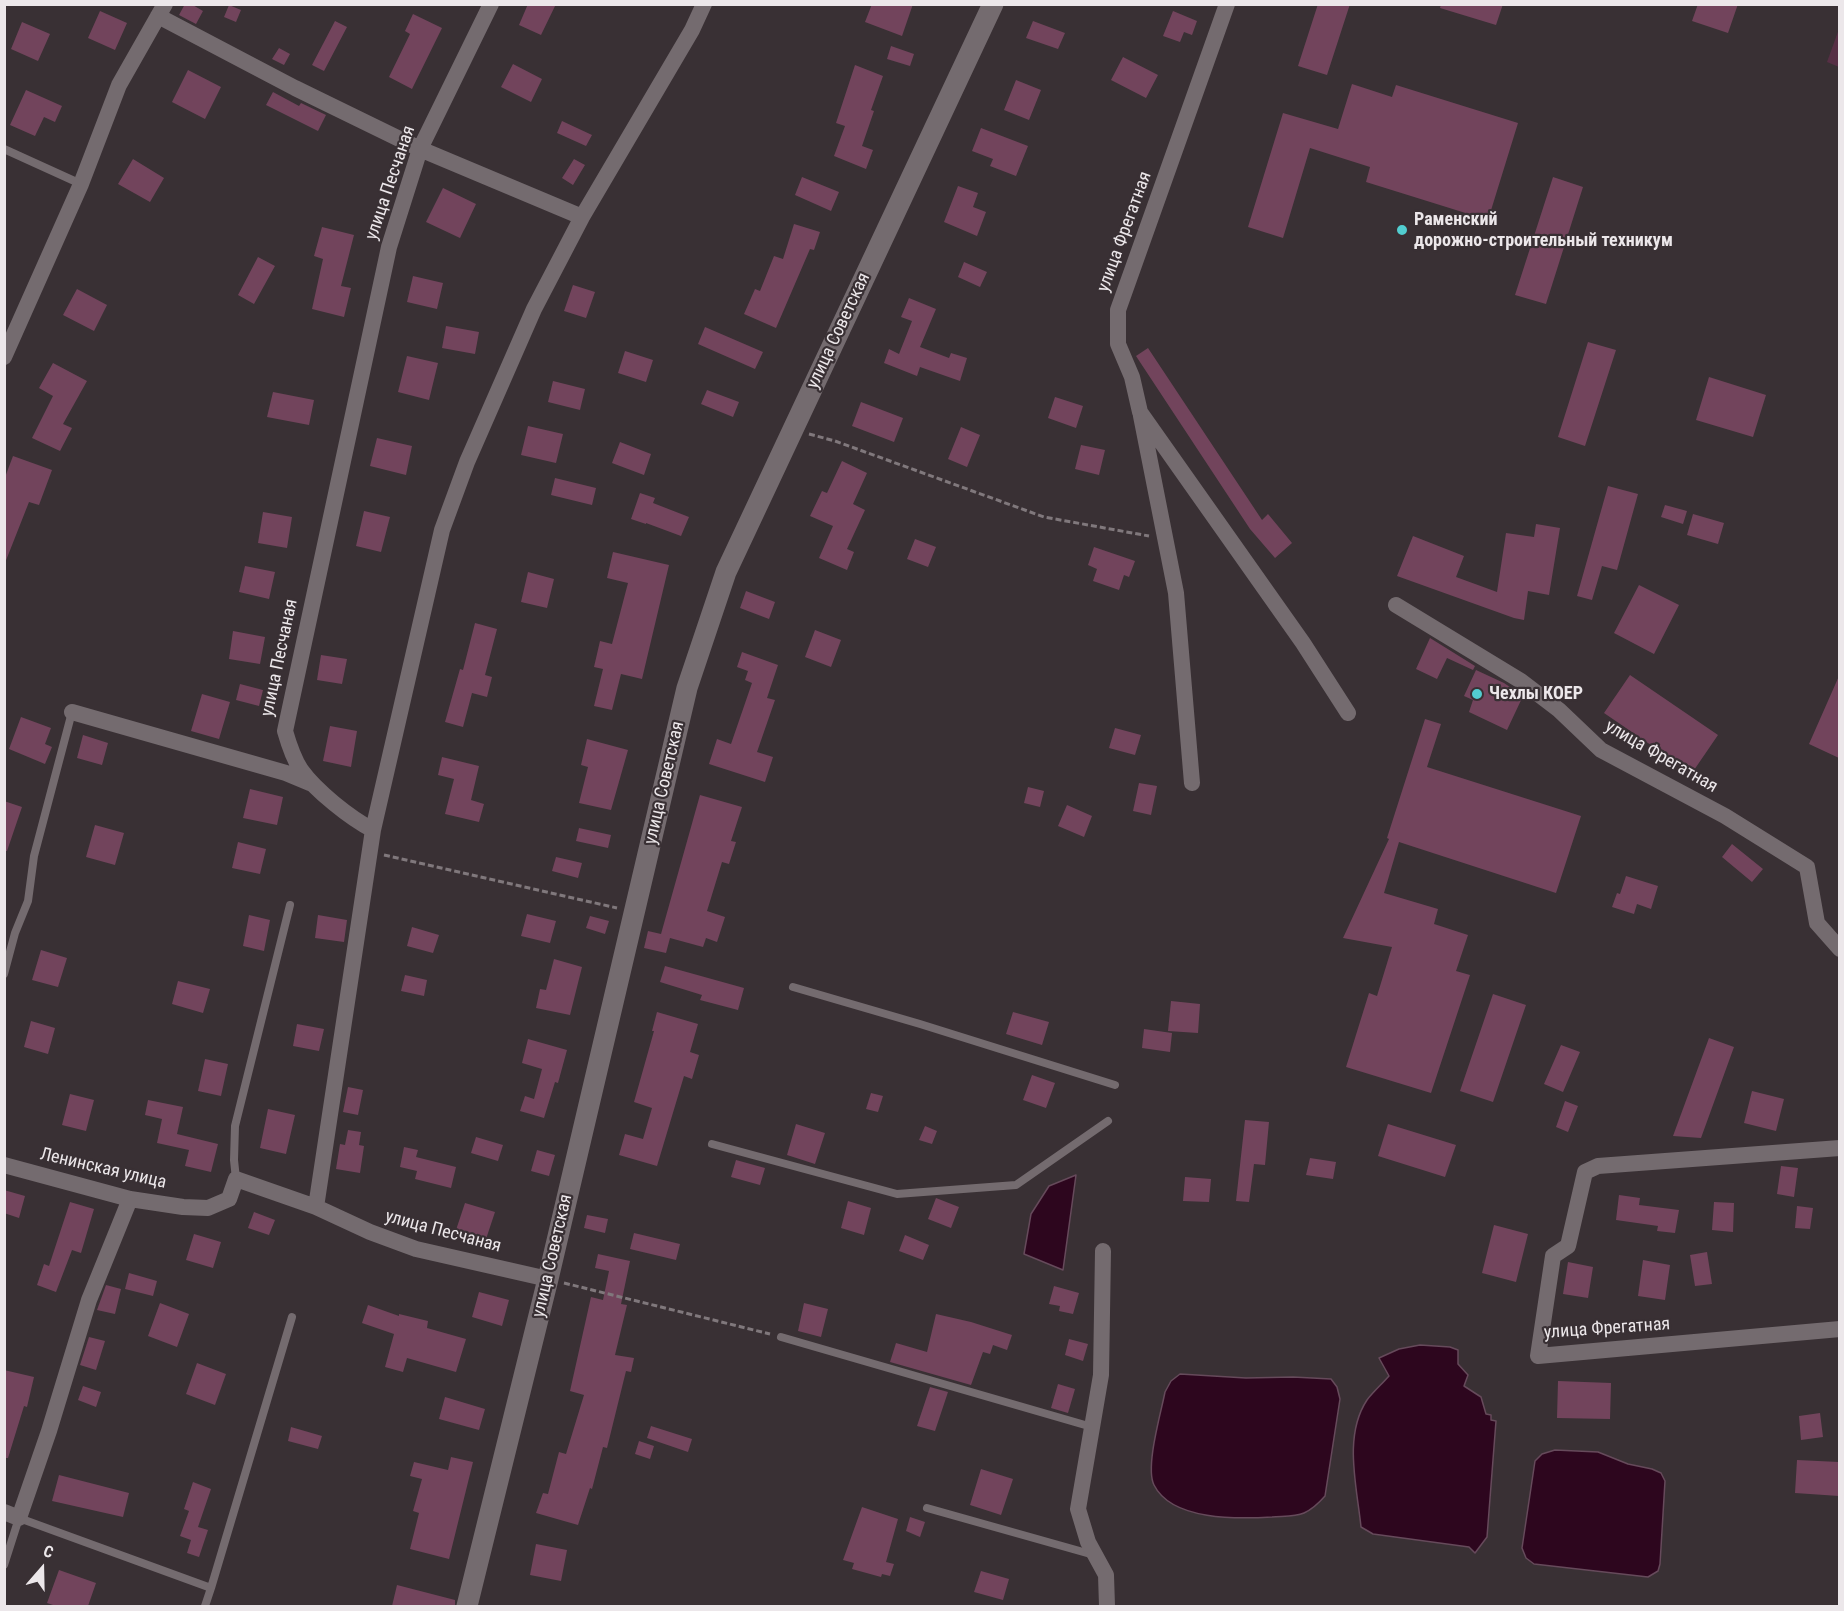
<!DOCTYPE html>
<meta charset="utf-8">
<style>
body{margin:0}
#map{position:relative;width:1844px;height:1611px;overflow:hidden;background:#393034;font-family:"Roboto Condensed",sans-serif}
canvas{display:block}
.frame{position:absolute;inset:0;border:6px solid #ece7ea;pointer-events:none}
.north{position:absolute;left:12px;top:1539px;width:60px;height:60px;-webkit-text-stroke:4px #393034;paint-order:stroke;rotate:20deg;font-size:16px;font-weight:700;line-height:24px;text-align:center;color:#ece7ea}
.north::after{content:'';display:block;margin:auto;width:21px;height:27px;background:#ece7ea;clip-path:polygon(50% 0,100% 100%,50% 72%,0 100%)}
</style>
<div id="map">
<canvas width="1844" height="1611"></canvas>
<div class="frame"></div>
<div class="north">С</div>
</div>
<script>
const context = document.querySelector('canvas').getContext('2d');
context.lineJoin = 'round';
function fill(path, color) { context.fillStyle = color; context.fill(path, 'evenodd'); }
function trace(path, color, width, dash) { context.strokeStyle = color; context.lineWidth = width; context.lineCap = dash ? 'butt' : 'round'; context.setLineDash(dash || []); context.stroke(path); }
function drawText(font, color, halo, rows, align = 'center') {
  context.font = font + ' "Roboto Condensed",sans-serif'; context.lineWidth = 4.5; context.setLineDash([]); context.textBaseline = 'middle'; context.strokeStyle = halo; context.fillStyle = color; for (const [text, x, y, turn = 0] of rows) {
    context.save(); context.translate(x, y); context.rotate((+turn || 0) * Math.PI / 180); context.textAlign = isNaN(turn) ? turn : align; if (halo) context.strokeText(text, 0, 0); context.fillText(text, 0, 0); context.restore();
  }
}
const green = new Path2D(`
 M1839,29V67L1827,62Z`);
const water = new Path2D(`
 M1076,1175L1063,1270L1024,1254L1031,1214L1049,1186Z
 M1420,1345L1450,1347L1458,1350V1364L1468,1375L1464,1386L1481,1397L1486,1414L1491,1415V1420L1496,1421L1487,1537L1475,1553L1469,1547L1373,1534L1361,1527C1357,1487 1343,1436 1367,1400C1373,1392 1382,1384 1389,1376L1379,1358L1399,1349Z
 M1180,1374L1246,1378L1293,1377L1331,1379L1337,1387L1340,1399L1325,1496C1318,1504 1313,1509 1304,1513C1295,1517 1282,1516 1272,1517C1238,1519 1172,1521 1154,1485C1145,1467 1161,1413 1165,1392L1171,1381Z
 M1555,1450L1598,1452L1628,1464L1652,1469L1661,1473L1665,1481L1660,1564L1658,1571L1648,1577L1534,1564L1526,1558L1522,1548L1535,1461L1542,1454Z`);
const building = new Path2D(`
 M185,4H191L203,11L196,24L179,15Z
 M528,4H556L541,35L519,25Z
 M872,4H913L902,36L865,22Z
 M1318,4H1350L1327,75L1298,66Z
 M1441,4H1503L1496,25L1440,8Z
 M1698,4H1738L1728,33L1692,21Z
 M229,5L241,10L236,22L224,17Z
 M100,11L127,23L115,50L88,38Z
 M1173,11L1197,21L1192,35L1184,32L1180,42L1163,36Z
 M413,14L442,28L412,89L389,77L410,34L405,31Z
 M335,21L347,27L324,71L312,65Z
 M1033,21L1065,33L1058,49L1026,38Z
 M22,22L50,34L38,61L11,49Z
 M891,46L914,54L910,66L887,59Z
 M279,48L290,54L284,65L272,59Z
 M1123,57L1158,75L1146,98L1111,80Z
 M513,64L542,79L531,102L501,87Z
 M855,65L883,76L871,110L874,111L862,146L873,150L866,169L834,156L845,126L836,123Z
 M188,70L221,87L205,119L172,102Z
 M1016,80L1041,90L1029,120L1004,110Z
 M1352,84L1392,97L1396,85L1518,123L1488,220L1366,182L1370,167L1310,148L1283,238L1248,227L1283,113L1338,129Z
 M26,90L62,106L55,122L44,117L35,136L10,125Z
 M273,92L299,106L301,103L326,115L318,131L266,105Z
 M562,121L592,135L586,146L557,133Z
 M981,128L1028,146L1016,176L990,166L993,159L972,151Z
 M133,159L164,178L150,202L118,184Z
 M574,159L585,165L573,185L562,178Z
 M802,177L839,192L831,211L795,195Z
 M1553,177L1583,187L1546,304L1515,295Z
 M958,186L978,193L973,207L986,212L977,236L944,222Z
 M443,188L476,204L460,238L426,222Z
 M794,224L820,232L814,250L810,249L776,328L744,314L755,289L760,291L774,256L783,259Z
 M322,227L354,235L341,286L351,288L344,317L312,309L323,259L314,256Z
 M258,257L275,266L254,304L238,295Z
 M964,262L987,272L980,287L958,277Z
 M413,276L443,283L437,309L407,302Z
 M573,285L595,292L586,318L564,311Z
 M77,289L107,305L94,331L63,315Z
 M909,298L936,309L920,347L949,358L951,353L967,358L960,381L920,367L917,376L884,363L889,349L899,354L912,321L901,317Z
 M446,326L479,332L475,354L442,348Z
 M705,327L763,352L755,369L698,344Z
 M1588,342L1616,350L1585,446L1558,437Z
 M1148,348L1262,520L1268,514L1292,543L1275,558L1250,529L1136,356Z
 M625,351L653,360L646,382L618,373Z
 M407,356L438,363L429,400L398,392Z
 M53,363L87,381L63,424L72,428L60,451L32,438L53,396L39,388Z
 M1709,377L1766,395L1753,437L1696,420Z
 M553,381L585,389L580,410L548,402Z
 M707,390L739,402L733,417L701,404Z
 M273,392L314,400L309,425L267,417Z
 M1055,397L1083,406L1076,428L1048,418Z
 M861,402L903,418L894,442L852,426Z
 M528,426L563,434L556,463L521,455Z
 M961,427L980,435L967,467L948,459Z
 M377,438L412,446L406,475L370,466Z
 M620,442L651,454L644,475L612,463Z
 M1081,445L1105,450L1099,475L1075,469Z
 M13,456L52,470L39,505L29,502L5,563L4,480Z
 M842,461L867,473L853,504L865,510L847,549L854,552L847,570L819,558L833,526L810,516L822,491L827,493Z
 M555,478L596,488L592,505L551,495Z
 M1608,486L1638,494L1617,570L1602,566L1592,600L1577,596Z
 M640,493L655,498L653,503L689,517L681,536L646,523V524L631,519Z
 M1665,505L1687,511L1683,524L1661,517Z
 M364,511L390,517L381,552L356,546Z
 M263,512L292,517L287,548L258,543Z
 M1693,514L1724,523L1718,544L1687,535Z
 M1536,524L1560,528L1549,595L1528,591L1524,620L1514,618L1397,576L1413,536L1464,556L1456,577L1497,592L1506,533L1534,537Z
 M915,539L936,547L928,567L907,559Z
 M1094,547L1135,561L1129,577L1124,575L1119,590L1093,581L1097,569L1088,565Z
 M613,552L669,565L642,679L621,674L612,710L594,706L603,669L594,667L600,641L612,644L628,583L607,578Z
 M245,566L275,572L269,599L239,592Z
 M528,572L554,579L547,608L521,602Z
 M1639,585L1679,605L1654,654L1614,633Z
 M746,591L775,602L769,619L740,608Z
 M475,623L497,629L485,675L492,677L487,697L472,693L463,727L445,722L460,669L463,670Z
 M815,630L841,640L831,667L805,657Z
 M233,631L265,637L260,664L229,659Z
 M1430,638L1475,666L1473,670L1447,658L1437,679L1416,669Z
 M742,652L778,665L767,698L775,700L757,752L773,757L765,782L709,764L717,739L731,744L752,683L745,680L748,671L737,667Z
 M321,655L347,659L342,684L317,680Z
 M1476,670L1504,683L1523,696L1507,730L1469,712L1473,700L1464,696Z
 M1630,675L1718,735L1692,773L1604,713Z
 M1839,676V758L1809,744Z
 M240,684L263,690L259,706L236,700Z
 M202,694L230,702L219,739L191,731Z
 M21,717L51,728L45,744L52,747L45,764L9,749Z
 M1425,719L1441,724L1427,767L1581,816L1556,893L1399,842L1384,893L1438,909L1434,924L1468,935L1456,971L1470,975L1431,1093L1346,1067L1369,993L1377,996L1392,947L1343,938L1389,839L1387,838Z
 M330,726L357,731L351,767L323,761Z
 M1115,728L1141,735L1135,755L1109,748Z
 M83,735L108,743L102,765L77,758Z
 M587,739L628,750L611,810L579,803L588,767L581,765Z
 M442,757L479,766L471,800L484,804L479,822L445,814L454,779L438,775Z
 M1139,783L1157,786L1151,815L1133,811Z
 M1028,787L1044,791L1040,807L1024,803Z
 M250,789L283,797L277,825L243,818Z
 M700,795L742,807L731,841L736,842L729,864L722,862L707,911L725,917L717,942L706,938L703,947L670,938L666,953L644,948L648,931L661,934Z
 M4,801L22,807L7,851H4Z
 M1067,805L1092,816L1084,837L1058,826Z
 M95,825L124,833L115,865L86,857Z
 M579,828L611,835L608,848L576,841Z
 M238,842L266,849L260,874L232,868Z
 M1732,844L1763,869L1752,882L1722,857Z
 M556,857L582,863L578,878L552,871Z
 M1626,876L1658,886L1651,909L1637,904L1634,914L1612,907L1617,893L1620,894Z
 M527,914L556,921L550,943L521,936Z
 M249,915L270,920L264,951L243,946Z
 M318,915L347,920L344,942L315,938Z
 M590,916L609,921L605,934L586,928Z
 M412,927L439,935L433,953L407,946Z
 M41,950L67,958L58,987L32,980Z
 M554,959L582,967L570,1015L536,1008L540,989L546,990Z
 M665,966L744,988L738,1010L700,1000L702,995L660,982Z
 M405,975L427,980L424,996L401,991Z
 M178,981L210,989L203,1013L172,1004Z
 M1493,994L1526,1005L1493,1102L1460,1091Z
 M1171,1001L1200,1004L1198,1033L1168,1031Z
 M657,1012L698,1024L690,1052L699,1055L692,1079L684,1076L657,1166L619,1155L625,1134L643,1139L652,1108L634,1102L654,1031H652Z
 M1013,1012L1049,1022L1042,1045L1006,1034Z
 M31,1021L55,1028L48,1054L24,1047Z
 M297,1024L324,1029L319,1051L293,1046Z
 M1144,1029L1172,1033L1170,1052L1142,1048Z
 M1709,1038L1734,1047L1701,1138L1673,1136Z
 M528,1039L567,1050L558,1083L555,1082L544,1118L520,1111L525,1096L534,1099L542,1069L522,1063Z
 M1561,1045L1580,1052L1563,1092L1544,1084Z
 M205,1059L228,1064L221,1096L198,1091Z
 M1032,1075L1055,1083L1046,1108L1023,1100Z
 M348,1087L363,1090L358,1115L343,1112Z
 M1752,1091L1784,1099L1776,1131L1744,1123Z
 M871,1093L883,1096L878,1112L866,1109Z
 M70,1094L94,1100L86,1131L62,1125Z
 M148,1100L183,1107L177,1134L218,1144L211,1172L185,1166L189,1150L157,1143L162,1119L145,1115Z
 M1565,1101L1578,1106L1568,1132L1556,1127Z
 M268,1109L295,1115L286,1154L260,1148Z
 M1245,1120L1269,1122L1265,1165L1254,1164L1249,1202L1236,1201Z
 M796,1124L825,1133L815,1164L787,1155Z
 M1388,1124L1456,1145L1445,1177L1378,1156Z
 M925,1126L937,1131L932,1144L919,1140Z
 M348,1130L361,1132L359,1145L364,1146L360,1173L336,1169L340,1144L345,1145Z
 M476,1137L503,1145L498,1161L471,1153Z
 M404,1147L418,1150L416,1157L456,1167L451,1188L415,1179L417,1171L400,1167Z
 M537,1150L555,1155L549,1176L531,1171Z
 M1310,1158L1336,1162L1333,1179L1306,1175Z
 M736,1160L765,1168L760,1185L731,1177Z
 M1781,1166L1798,1168L1794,1197L1777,1194Z
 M1185,1177L1211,1179L1209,1202L1183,1201Z
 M4,1190L25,1196L19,1218L4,1213Z
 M1619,1195L1640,1198L1639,1205L1679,1210L1675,1233L1657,1231L1658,1226L1616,1220Z
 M936,1198L959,1207L951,1228L928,1219Z
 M848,1201L871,1208L864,1235L841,1228Z
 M70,1202L94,1209L81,1253L72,1250L56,1292L37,1285L44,1264L49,1266Z
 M1714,1202L1734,1203L1733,1232L1712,1230Z
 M465,1203L495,1212L486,1239L456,1230Z
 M1797,1206L1813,1208L1810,1229L1795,1228Z
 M254,1212L275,1220L269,1235L248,1228Z
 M587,1215L608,1219L605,1233L584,1228Z
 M1494,1225L1528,1234L1516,1282L1482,1273Z
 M634,1233L680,1244L676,1260L630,1249Z
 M194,1234L221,1242L213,1268L186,1260Z
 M905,1235L929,1245L923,1260L899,1251Z
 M1707,1252L1712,1284L1695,1286L1690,1255Z
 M598,1254L630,1261L621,1304L627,1305L615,1355L634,1358L631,1372L626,1371L607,1448L603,1447L592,1489L590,1488L578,1525L536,1513L543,1493L548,1494L559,1452L566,1454L584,1395L570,1391L591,1297L603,1300L609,1271L595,1268Z
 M1643,1260L1670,1265L1665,1300L1638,1296Z
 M1568,1262L1593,1267L1588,1298L1563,1294Z
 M129,1273L157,1281L153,1296L125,1289Z
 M106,1285L121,1289L115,1314L97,1310Z
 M1054,1286L1079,1293L1073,1314L1059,1311L1060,1306L1049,1304Z
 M479,1292L509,1300L502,1326L472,1317Z
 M160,1303L189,1314L177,1347L148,1336Z
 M804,1303L828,1309L821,1337L798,1331Z
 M368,1305L399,1316V1314L428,1321L427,1328L466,1339L456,1372L407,1358L403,1372L385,1367L394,1334L362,1323Z
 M936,1314L971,1322L1012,1335L1007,1350L993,1345L990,1354L983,1352L971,1385L890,1362L896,1343L927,1352Z
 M89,1337L105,1341L96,1370L80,1365Z
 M1069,1339L1088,1344L1083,1361L1065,1355Z
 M197,1363L226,1374L215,1405L186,1394Z
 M4,1370L34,1377L27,1407L24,1406L8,1458H4Z
 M1558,1381L1611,1383L1610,1419L1557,1418Z
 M1058,1384L1075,1389L1068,1413L1051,1408Z
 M83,1386L101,1392L96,1407L78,1400Z
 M930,1387L948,1392L935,1431L917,1426Z
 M445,1397L485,1409L479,1430L439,1419Z
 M1820,1413L1823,1437L1801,1440L1799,1416Z
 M651,1426L692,1439L688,1452L647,1438Z
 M291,1427L322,1436L318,1449L288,1441Z
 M639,1441L654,1446L650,1459L635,1454Z
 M451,1457L473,1462L449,1559L410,1549L419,1513L413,1511L422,1479L410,1476L414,1462L448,1470Z
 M1797,1460L1839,1462V1496L1795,1493Z
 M981,1469L1013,1479L1001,1515L970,1505Z
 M59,1475L129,1493L123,1517L52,1501Z
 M193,1482L211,1489L198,1527L208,1530L199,1557L187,1553L191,1540L180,1536L189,1511L184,1509Z
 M862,1507L898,1519L886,1562L894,1564L890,1576L882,1574L881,1577L852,1569L854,1563L843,1560Z
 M910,1517L925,1522L920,1537L906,1531Z
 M536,1544L567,1550L561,1581L530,1575Z
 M59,1570L96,1583L88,1606H56L47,1603Z
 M981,1571L1009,1579L1003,1600L974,1592Z
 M397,1585L455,1600V1606H392Z`);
const path = new Path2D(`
 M809,434L835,441L1044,517L1149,536
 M384,855L617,908
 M564,1283L770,1334`);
const service = new Path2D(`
 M4,149L81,184
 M4,974L15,933L28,901L34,856L72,712
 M793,987L920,1024L1115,1085
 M712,1144L897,1194L1016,1185L1108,1121
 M236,1179L234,1160L235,1126L290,905
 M781,1337L1092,1427
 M927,1508L1094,1555
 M4,1565L19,1518L211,1588L205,1606
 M211,1588L292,1317`);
const minor = new Path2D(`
 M491,4L420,149L389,247L285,731C289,745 293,758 301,770C316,791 350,818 373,830L316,1207L370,1232L416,1249L548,1279
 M1227,4L1118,310V344L1132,377L1140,412L1303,643L1348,713
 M158,16L295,88L420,149L582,217L692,30L704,4
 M4,357L81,184L119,85L165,4
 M1141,416L1176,593L1192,783
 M1396,605L1521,681L1559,710L1601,750L1725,816L1807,867L1817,923L1840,949
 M72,712L286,773L310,783
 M373,830L442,530L467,462L534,309L582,217
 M1840,1148L1598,1166L1585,1172L1568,1246L1553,1256L1538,1356L1840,1329
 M4,1165L130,1199L183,1207L208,1208L229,1199L236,1179L316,1207
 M1103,1251L1101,1375L1078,1509L1088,1542L1106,1575L1107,1606
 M4,1512L19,1518L49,1431L89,1300L130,1199`);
const tertiary = new Path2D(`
 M467,1606L548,1279L687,688L726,572L993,4`);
const markers = [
 [1402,230,6,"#52cdd0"],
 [1477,694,6,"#52cdd0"]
];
const streetNames = [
 ["улица Песчаная",391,183,-71],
 ["улица Фрегатная",1125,232,-70],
 ["улица Советская",839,331,-65],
 ["улица Песчаная",280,658,-78],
 ["улица Фрегатная",1661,757,30],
 ["улица Советская",665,783,-77],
 ["Ленинская улица",103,1169,13],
 ["улица Песчаная",443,1232,15],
 ["улица Советская",553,1256,-77],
 ["улица Фрегатная",1607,1329,-4]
];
const poiNames = [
 ["Раменский",1414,220],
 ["дорожно-строительный техникум",1414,241],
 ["Чехлы КОЕР",1489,694]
];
fill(green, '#572f45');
fill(water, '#2d061e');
trace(water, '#664a5b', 1.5);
fill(building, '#72445c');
trace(path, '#80787c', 3, [6, 3]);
trace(service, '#746b6f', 8);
trace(minor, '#746b6f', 16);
trace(tertiary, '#746b6f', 21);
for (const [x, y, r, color] of markers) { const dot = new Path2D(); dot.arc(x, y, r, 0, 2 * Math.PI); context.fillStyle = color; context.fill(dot); trace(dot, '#393034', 2); }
drawText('18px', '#ece7ea', '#393034', streetNames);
drawText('bold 18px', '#ece7ea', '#393034', poiNames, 'left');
</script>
